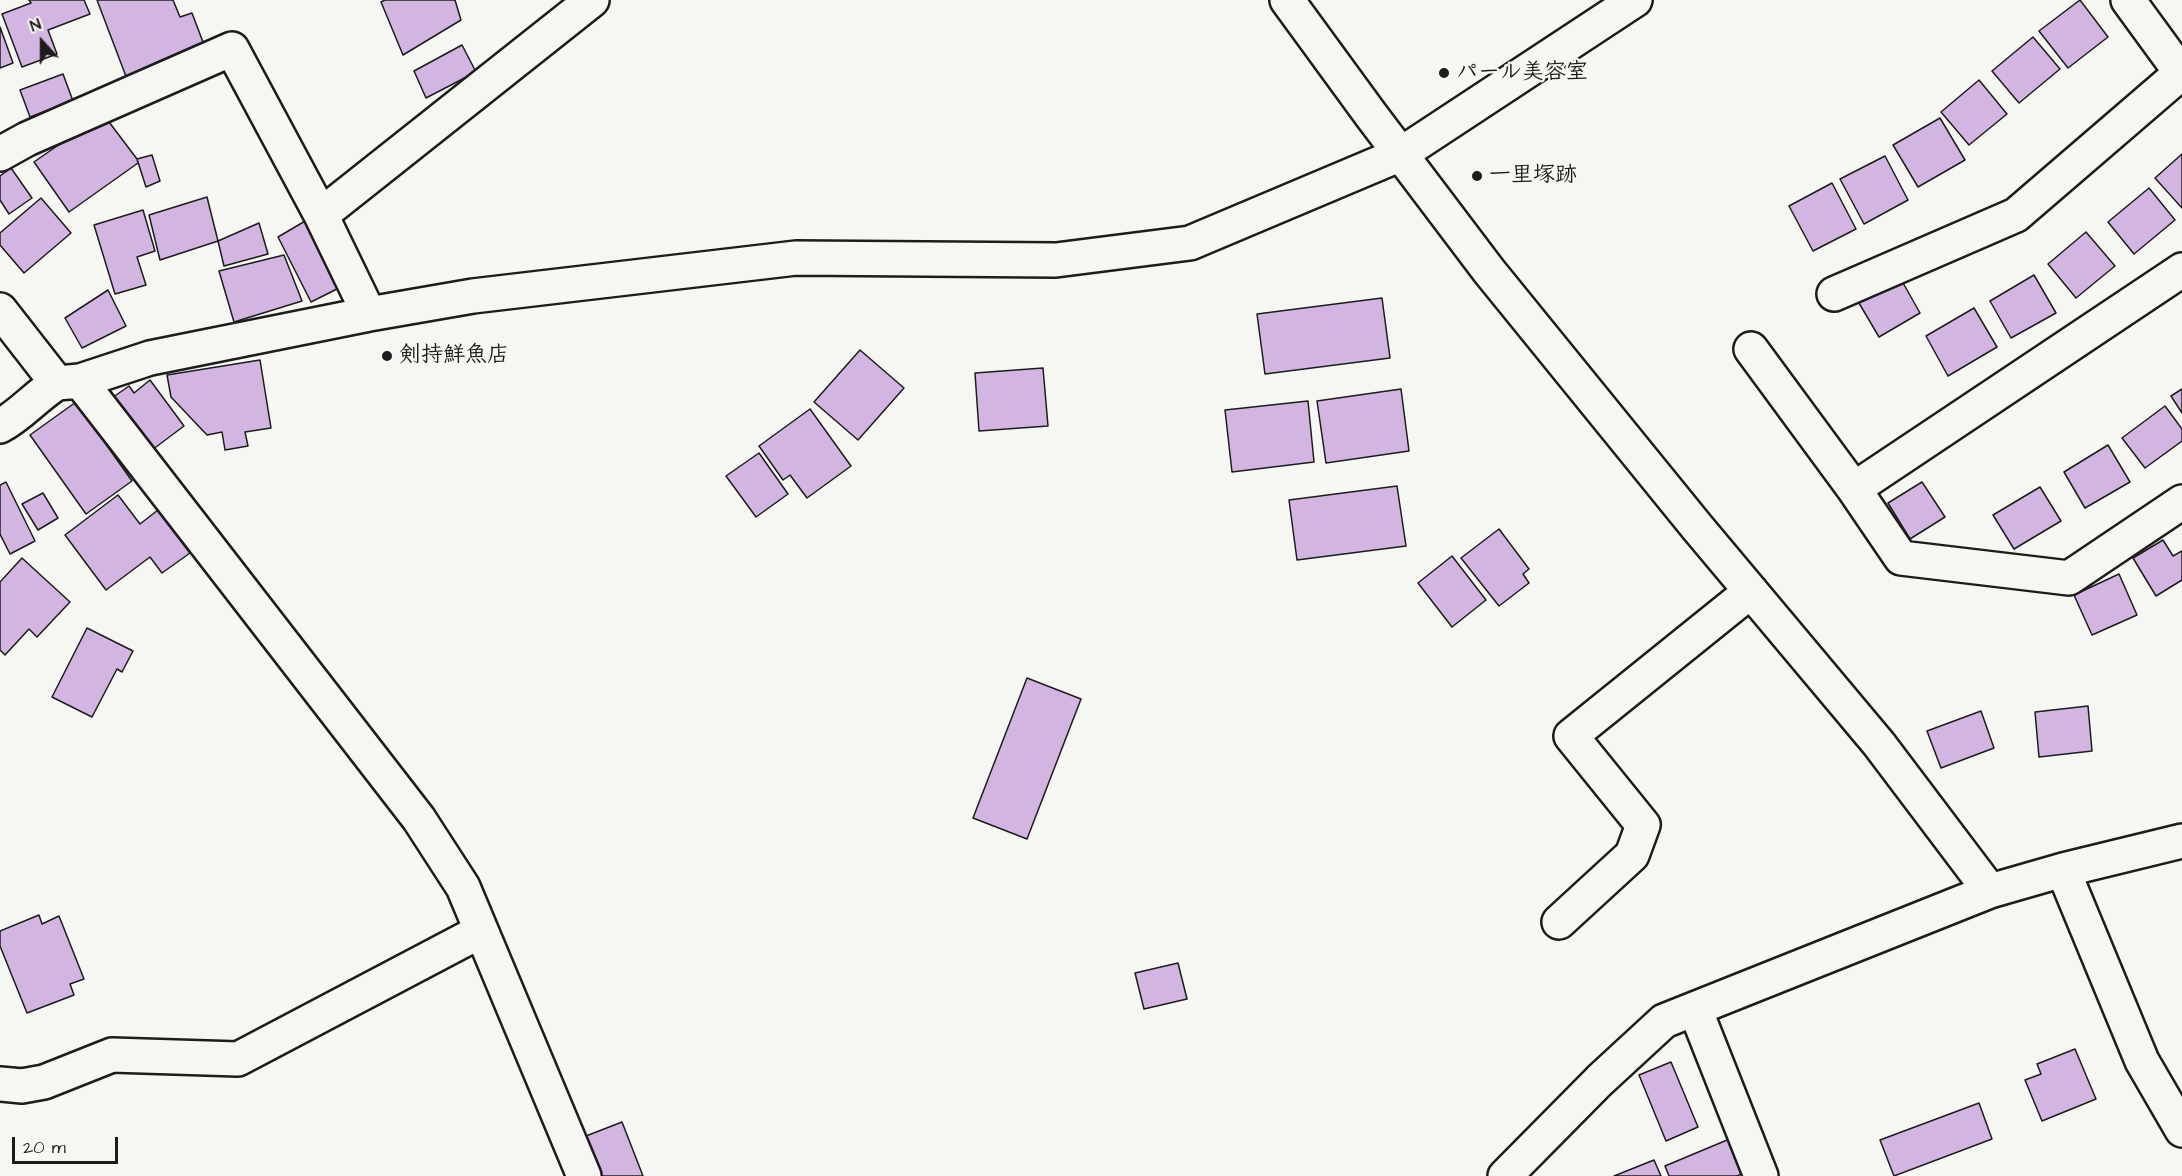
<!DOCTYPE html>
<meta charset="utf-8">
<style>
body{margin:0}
#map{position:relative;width:2182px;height:1176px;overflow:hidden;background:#f6f6f2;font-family:"Architects Daughter",sans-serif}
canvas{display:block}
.north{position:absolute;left:12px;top:12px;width:60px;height:60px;-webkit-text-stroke:4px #f6f6f2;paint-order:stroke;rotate:339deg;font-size:16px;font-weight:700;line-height:24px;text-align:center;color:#1c1c1c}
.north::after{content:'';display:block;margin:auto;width:21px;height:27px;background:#1c1c1c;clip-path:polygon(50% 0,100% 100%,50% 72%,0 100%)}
.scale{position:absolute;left:12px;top:1137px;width:106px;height:27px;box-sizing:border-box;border:3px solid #1c1c1c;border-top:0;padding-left:8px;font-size:18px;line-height:21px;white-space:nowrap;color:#1c1c1c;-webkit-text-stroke:4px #f6f6f2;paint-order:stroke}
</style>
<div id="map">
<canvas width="2182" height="1176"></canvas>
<div class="north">N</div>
<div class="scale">20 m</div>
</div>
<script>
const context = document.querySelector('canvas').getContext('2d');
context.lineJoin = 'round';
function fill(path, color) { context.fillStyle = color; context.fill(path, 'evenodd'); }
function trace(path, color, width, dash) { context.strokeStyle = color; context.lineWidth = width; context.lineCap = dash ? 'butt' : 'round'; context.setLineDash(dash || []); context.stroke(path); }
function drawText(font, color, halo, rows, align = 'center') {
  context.font = font + ' "Architects Daughter","Klee One",sans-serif'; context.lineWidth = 4.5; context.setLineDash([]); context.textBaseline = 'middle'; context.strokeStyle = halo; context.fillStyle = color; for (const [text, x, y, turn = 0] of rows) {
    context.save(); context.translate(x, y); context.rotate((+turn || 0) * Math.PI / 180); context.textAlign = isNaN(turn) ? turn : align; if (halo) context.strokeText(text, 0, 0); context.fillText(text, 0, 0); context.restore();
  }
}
const building = new Path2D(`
 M29,0H84L90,14L48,30L57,54L22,67L2,14L31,3Z
 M97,0H173L180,17L192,13L206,50L127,79Z
 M385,0H455L461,20L403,55L381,2Z
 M2080,0L2108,37L2068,68L2039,31Z
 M0,27L13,63L0,68Z
 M2033,37L2060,69L2019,103L1992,71Z
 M462,45L476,72L426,98L414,71Z
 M63,74L73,101L30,117L20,90Z
 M1979,80L2007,114L1969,145L1941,112Z
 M103,114L137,159L138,163L69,212L34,162Z
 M1940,118L1965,160L1918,187L1893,145Z
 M2182,154V208L2155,178Z
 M152,155L160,181L146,187L137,159Z
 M1885,156L1908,200L1864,224L1840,179Z
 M11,168L32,198L9,214L0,200V176Z
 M1832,183L1856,229L1813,251L1789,206Z
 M2149,188L2175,220L2134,254L2108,222Z
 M207,197L218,241L160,260L149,215Z
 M41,198L71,233L24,273L0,245V233Z
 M143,210L155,251L137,257L146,285L115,294L94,225Z
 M312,217L345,285L311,302L278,237Z
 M259,223L268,254L224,266L218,241Z
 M2086,232L2115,266L2076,298L2048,264Z
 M284,255L302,301L234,322L219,271Z
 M1898,274L1920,313L1879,337L1856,298Z
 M2034,275L2056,313L2011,338L1990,301Z
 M108,290L126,326L82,348L65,318Z
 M1382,298L1390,358L1265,374L1257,314Z
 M1974,308L1997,347L1948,376L1926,336Z
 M860,350L904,388L858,440L814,402Z
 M260,360L271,428L245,432L248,446L225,450L222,432L207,435L171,397L167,375Z
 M1043,368L1048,426L979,431L975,373Z
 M150,380L184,426L148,453L109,400L129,386L134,393Z
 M1401,389L1409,451L1326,463L1317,401Z
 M2182,389V413L2171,396Z
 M1308,401L1314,462L1232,472L1225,410Z
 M76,402L132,481L86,514L30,435Z
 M2165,406L2182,429V441L2145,468L2122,438Z
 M810,409L851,466L807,498L790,475L783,480L759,446Z
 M2108,445L2130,482L2085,508L2064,472Z
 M759,453L788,494L756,517L726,476Z
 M6,482L35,541L10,554L0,534V485Z
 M1922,482L1945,517L1910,539L1888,503Z
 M1397,486L1406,546L1297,560L1289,500Z
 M2040,487L2061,521L2014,549L1993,515Z
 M43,493L58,518L38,530L22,504Z
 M118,495L140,524L158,510L190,553L162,573L150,557L106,590L65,535Z
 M1499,529L1529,569L1523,574L1529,583L1499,606L1461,558Z
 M2163,540L2173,556L2182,551V580L2156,596L2133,558Z
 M1452,556L1486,600L1452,627L1418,583Z
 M22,558L70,602L37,637L29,629L5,655L0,650V582Z
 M2119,574L2137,615L2092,635L2074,595Z
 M87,628L133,651L122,672L117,669L92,717L52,697Z
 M1027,678L1081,699L1027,839L973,818Z
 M2088,706L2092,751L2039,757L2035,712Z
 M1981,711L1994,748L1941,768L1927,731Z
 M39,915L42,924L59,916L84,979L70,984L74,995L27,1013L0,946V931Z
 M1178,963L1187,999L1144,1009L1135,973Z
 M2075,1049L2096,1099L2042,1121L2025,1080L2041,1074L2037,1064Z
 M1671,1062L1698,1127L1666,1141L1639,1075Z
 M1979,1103L1992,1139L1894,1176L1880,1140Z
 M622,1122L643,1176H601L586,1136Z
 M1739,1135L1753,1169L1737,1176H1669L1665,1166Z
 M1654,1160L1661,1176H1614Z`);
const minor = new Path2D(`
 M1287,0L1371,115L1489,271L1697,527L1879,744L1990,891
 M2128,0L2182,74
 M0,154L27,139L232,49L321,215
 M1834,294L2016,215L2181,73
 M0,310L57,383C36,396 21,415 0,426
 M369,314L321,215L592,0
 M1751,349L1854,489L1901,558L2069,578L2182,502
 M80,381L419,819L463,887L584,1176
 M57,383L80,381L150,358L369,314L473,296L796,258L1056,260L1190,243L1401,154L1635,0
 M1854,489L2182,270
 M2063,870L2142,1061L2182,1130
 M1559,922L1632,855L1643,825L1571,736L1751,591
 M1695,1009L1761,1176
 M0,1084L22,1086L44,1082L112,1055L238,1059L481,931
 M1505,1176L1600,1080L1664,1021L1990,891L2063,870L2182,841`);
const markers = [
 [1444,73,6,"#1c1c1c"],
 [1477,176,6,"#1c1c1c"],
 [387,356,6,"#1c1c1c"]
];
const poiNames = [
 ["パール美容室",1456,73],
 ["一里塚跡",1489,176],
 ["剣持鮮魚店",399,356]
];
fill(building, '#d3b5e2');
trace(building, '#1c1c1c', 1.5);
trace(minor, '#1c1c1c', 38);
trace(minor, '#f6f6f2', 33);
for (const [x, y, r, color] of markers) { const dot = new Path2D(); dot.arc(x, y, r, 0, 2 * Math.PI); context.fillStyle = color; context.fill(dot); trace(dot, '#f6f6f2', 2); }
drawText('bold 22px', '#1c1c1c', '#f6f6f2', poiNames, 'left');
</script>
